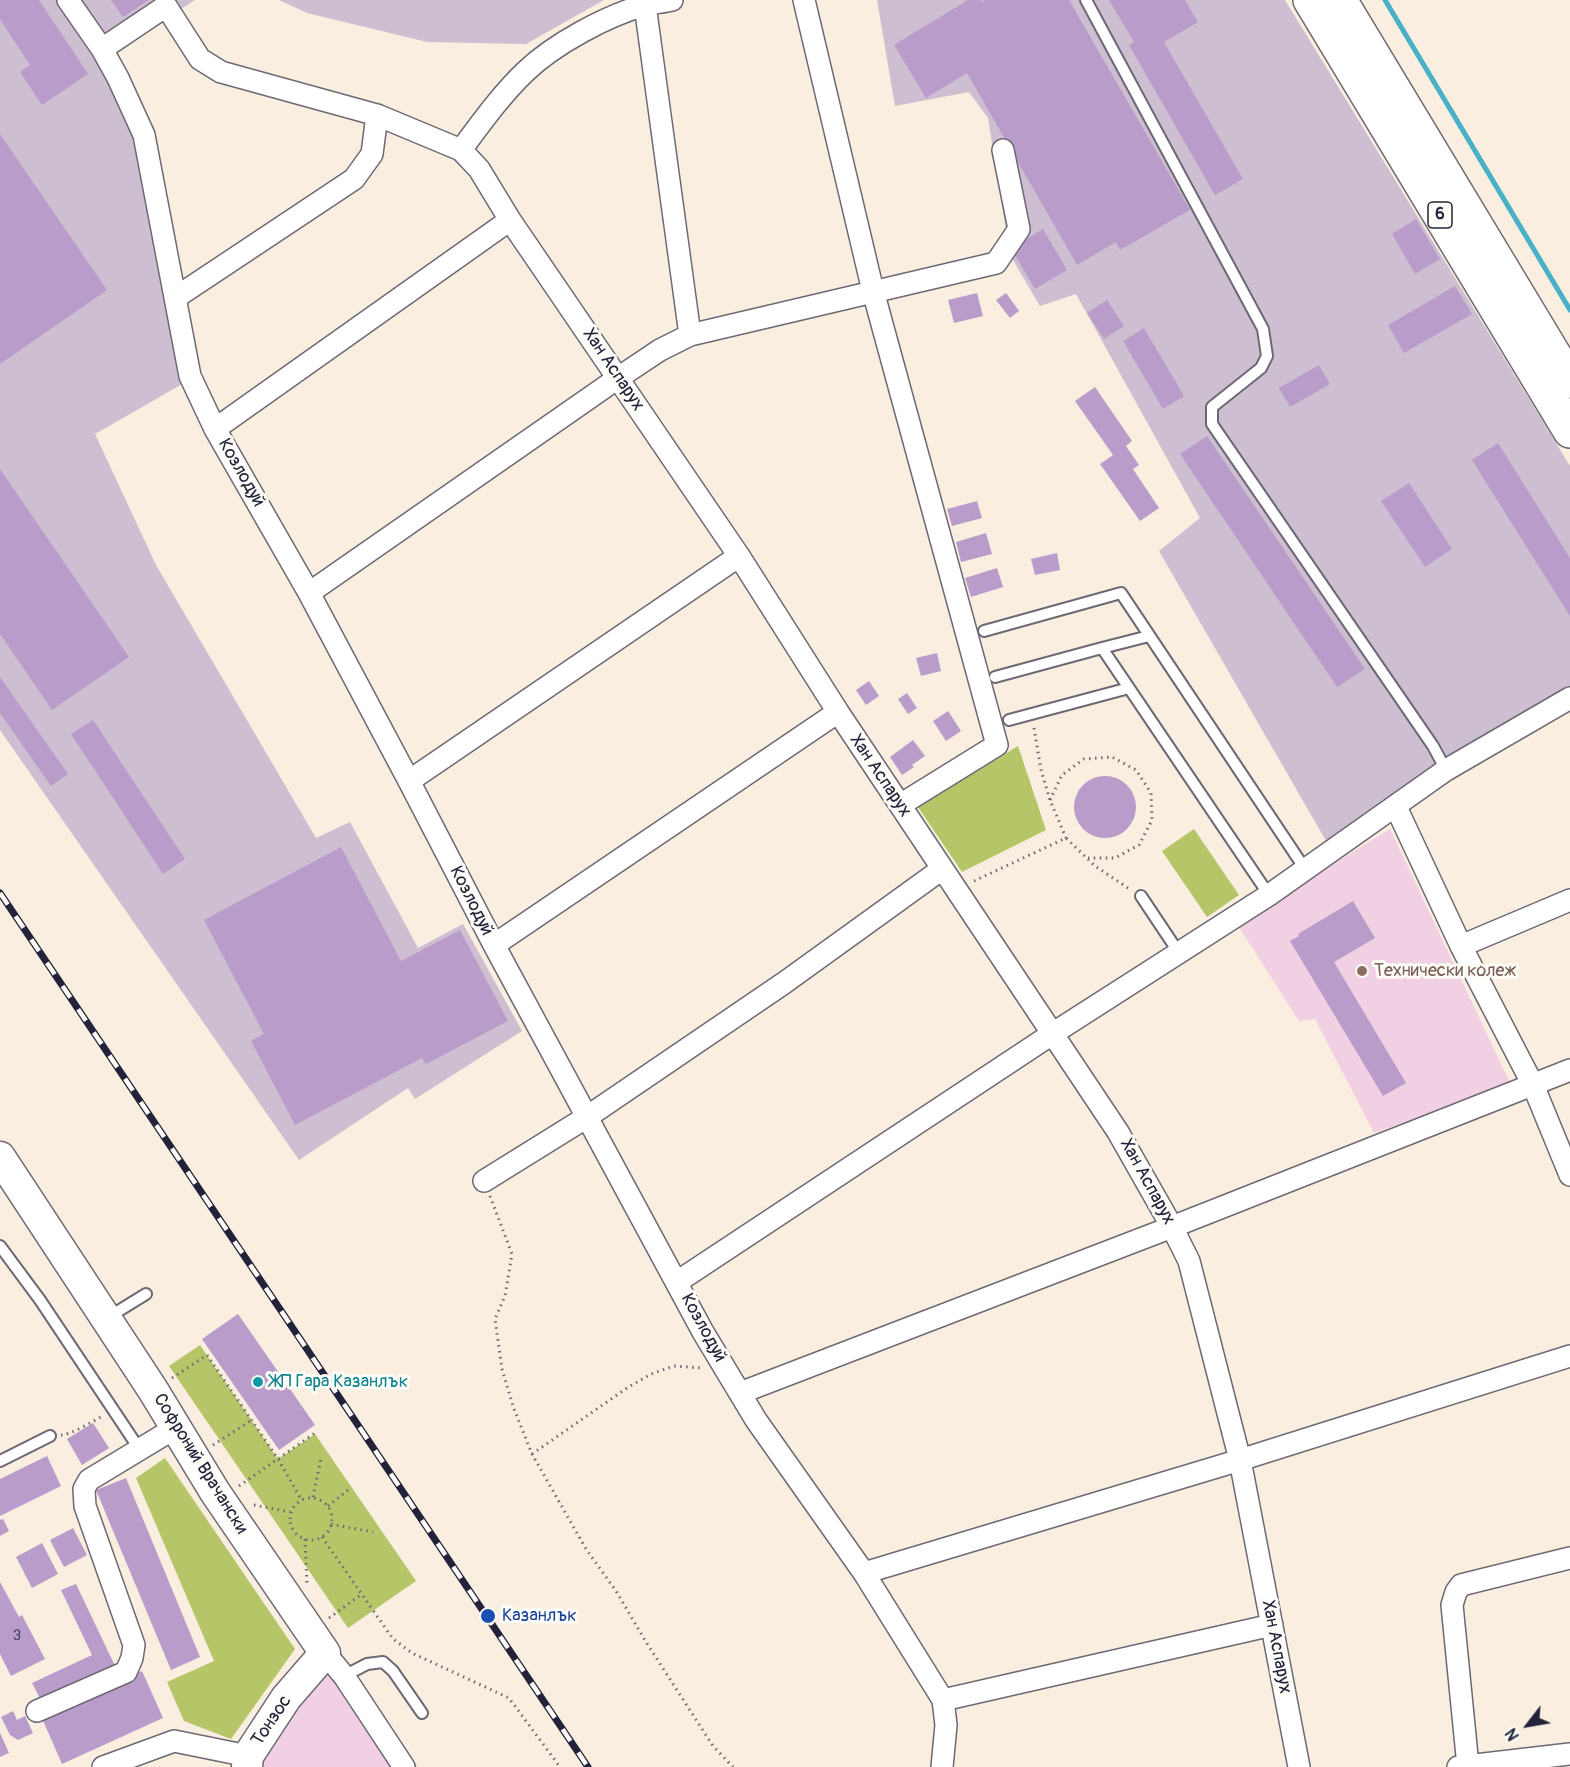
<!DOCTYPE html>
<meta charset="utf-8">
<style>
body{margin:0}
#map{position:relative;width:1570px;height:1767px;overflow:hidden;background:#f9eedf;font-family:Pangolin,sans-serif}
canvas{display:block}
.north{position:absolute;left:1498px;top:1695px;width:60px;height:60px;-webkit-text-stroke:4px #fdfcf7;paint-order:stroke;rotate:239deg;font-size:16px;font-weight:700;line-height:24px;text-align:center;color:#22223b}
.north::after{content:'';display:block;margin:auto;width:21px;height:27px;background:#22223b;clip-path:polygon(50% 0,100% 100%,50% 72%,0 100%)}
</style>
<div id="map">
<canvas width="1570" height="1767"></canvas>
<div class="north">N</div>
</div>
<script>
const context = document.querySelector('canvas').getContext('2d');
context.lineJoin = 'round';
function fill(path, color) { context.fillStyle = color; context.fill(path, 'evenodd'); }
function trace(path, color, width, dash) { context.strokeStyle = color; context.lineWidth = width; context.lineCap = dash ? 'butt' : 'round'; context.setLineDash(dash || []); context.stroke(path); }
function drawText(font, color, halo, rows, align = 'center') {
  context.font = font + ' Pangolin,sans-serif'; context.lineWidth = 6; context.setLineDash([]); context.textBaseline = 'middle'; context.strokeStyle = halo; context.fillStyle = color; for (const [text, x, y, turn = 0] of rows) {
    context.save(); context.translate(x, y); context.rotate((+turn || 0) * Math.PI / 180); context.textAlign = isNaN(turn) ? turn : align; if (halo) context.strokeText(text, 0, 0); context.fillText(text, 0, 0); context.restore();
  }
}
const built = new Path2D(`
 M1390,829L1511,1085L1374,1133L1315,1019L1299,1021L1237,924Z
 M338,1649L354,1670L418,1767H245Z`);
const industrial = new Path2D(`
 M0,0H62L140,138L184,383L95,434L156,565L316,838L350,822L418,948L463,924L522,1031L415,1099L408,1088L299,1160L0,730Z
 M78,0H195L113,53Z
 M279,0H604L526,44L427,42L307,13Z
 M877,0H1285L1570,466V693L1329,846L1159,551L1200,518L1076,294L1040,306L1010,255L988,118L969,92L895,106Z`);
const green = new Path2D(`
 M1018,746L1046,830L962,872L918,807Z
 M1194,829L1239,895L1207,917L1162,851Z
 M200,1345L278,1459L315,1434L416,1581L348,1628L169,1366Z
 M165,1458L295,1649L231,1739L184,1721L167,1682L214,1661L136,1478Z`);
const stream = new Path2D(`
 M1385,0L1570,310`);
const building = new Path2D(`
 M0,0H39L88,74L42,105L20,72L30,65L0,19Z
 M111,0H149L123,17Z
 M968,0H981L982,2L985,0H1069L1190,210L1120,250L1116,242L1077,265L967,73L926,98L894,45Z
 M1109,0H1185L1198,22L1164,42L1243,179L1215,195L1129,45L1134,42Z
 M0,134L107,290L0,364Z
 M1416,219L1440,259L1415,274L1392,234Z
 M1043,229L1067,270L1035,289L1011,248Z
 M1455,286L1472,314L1404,353L1388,325Z
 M977,293L983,316L954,323L948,300Z
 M1006,293L1019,311L1010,318L996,300Z
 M1107,300L1124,326L1104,339L1087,313Z
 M1144,328L1184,396L1163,409L1123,341Z
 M1319,365L1330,384L1290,407L1279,388Z
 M1095,387L1132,441L1126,446L1139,465L1133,469L1159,508L1140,521L1100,464L1113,455L1075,401Z
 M1207,436L1365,669L1337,687L1180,454Z
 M1498,443L1570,558V616L1472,460Z
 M0,469L129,657L52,710L0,634Z
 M1409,483L1452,549L1425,567L1381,501Z
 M977,501L982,518L952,526L947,509Z
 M986,533L992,554L961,562L956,542Z
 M1057,553L1060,570L1035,575L1031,559Z
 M997,568L1003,587L971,597L965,578Z
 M937,653L941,671L921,676L916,658Z
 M0,677L68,774L51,786L0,713Z
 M869,681L879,696L866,705L856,690Z
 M907,693L917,708L908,714L898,699Z
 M948,711L961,731L946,741L933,721Z
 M93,720L185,859L163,874L71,734Z
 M913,740L925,756L912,765L914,767L902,775L890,757Z
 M1074 807a31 31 0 1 1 62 0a31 31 0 1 1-62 0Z
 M341,847L401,961L460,930L508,1021L426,1064L422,1058L295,1125L251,1041L264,1034L204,920Z
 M1353,901L1375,938L1334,962L1406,1083L1383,1096L1290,941L1299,936L1298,934Z
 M238,1314L315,1425L279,1450L202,1339Z
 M93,1423L109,1448L82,1465L67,1439Z
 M47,1456L61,1486L0,1516V1479Z
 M126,1478L200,1657L171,1670L96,1490Z
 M3,1519L9,1531L0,1536V1520Z
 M73,1528L87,1555L64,1567L50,1540Z
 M42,1543L58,1574L32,1588L16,1557Z
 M0,1582L19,1617L22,1615L45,1659L11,1676L0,1654Z
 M76,1584L116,1668L42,1702L32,1683L92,1655L61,1590Z
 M142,1671L163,1718L62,1764L41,1716Z
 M13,1711L17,1720L25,1716L33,1733L18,1740L10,1735L1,1717Z
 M0,1733L9,1753L0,1757Z`);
const path = new Path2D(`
 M1034,728L1041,770L1050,800L1066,838
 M1050,800L1062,775L1084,759L1112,757L1136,770L1151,793L1152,820L1139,845L1115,858H1088
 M974,881L1066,838L1095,866L1131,890
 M490,1196L512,1254L505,1296L495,1319L502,1369L514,1409L532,1454L586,1549L616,1591L646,1642L713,1746L733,1767
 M172,1378L207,1355L278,1459L301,1499
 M61,1435C71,1435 91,1422 101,1417
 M213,1445L252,1420
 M532,1454L627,1388L651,1374L674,1366L702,1368
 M239,1486L315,1433
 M313,1497L321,1459
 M290 1519a21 21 0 1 1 42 0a21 21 0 1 1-42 0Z
 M254,1505L290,1512
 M328,1506L348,1490
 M331,1524L373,1532
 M322,1537L393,1639L412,1653L509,1698L560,1767
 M305,1539L307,1585
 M329,1618L362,1594`);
const lane = new Path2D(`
 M1086,0L1263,329L1267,356L1261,368L1212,407V424L1433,746L1446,770
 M984,631L1121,593L1305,869
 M1102,648L1149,636
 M995,677L1102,648L1269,895
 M1009,720L1129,688
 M1141,896L1179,953
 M0,1246L40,1300L140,1450
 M107,1318L146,1294
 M0,1461L50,1436
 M344,1676L367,1664L383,1662L393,1671L422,1713`);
const street = new Path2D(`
 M68,0L102,49L118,78L144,135L190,376L215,429L309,593L409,781L494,945L703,1332L756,1420L864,1573L943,1700L946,1725L942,1767
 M804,0L873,291L997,745L900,805
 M645,5L690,335
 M102,49L166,6L200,59L221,72L377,115L461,150L479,169L510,220L739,556L838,712L1118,1132L1172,1227L1189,1261L1240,1460L1299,1767
 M461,150C481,123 501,95 525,72C554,44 606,16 645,5C654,3 663,2 672,0
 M175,298L354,179L372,154L377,115
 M215,429L510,220
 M309,593L618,378L660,350L690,335L996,263L1019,229L1003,150
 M409,781L739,556
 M1396,807L1461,946L1533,1085L1570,1175
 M494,945L838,712
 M1461,946L1570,900
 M484,1181L587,1117L784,983L942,869
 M677,1282L1052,1034L1269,895L1446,770L1570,698
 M740,1393L1172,1227L1570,1070
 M864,1573L1240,1460L1570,1356
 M325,1653L344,1676L404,1767
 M943,1700L1272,1625
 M37,1711L126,1672L132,1658L134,1645L85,1506L84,1489L89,1480L175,1428
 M1468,1766L1452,1605L1456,1592L1461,1585L1570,1558
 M103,1767L174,1741L248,1756
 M1458,1767L1570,1754`);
const secondary = new Path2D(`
 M0,1157L153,1390L215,1492L325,1653L286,1698L248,1756L247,1767`);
const highway = new Path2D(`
 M1310,0L1570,431
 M1340,0L1570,381`);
const rail = new Path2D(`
 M0,893L588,1767`);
const markers = [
 [1362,971,6,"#8d6e63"],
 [258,1382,6,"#0f9aa8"],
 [488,1616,8,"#1a4fb4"]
];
const numberNames = [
 ["3",17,1636]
];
const shields = [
 [1440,215,24]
];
const shieldNames = [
 ["6",1440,215]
];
const streetNames = [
 ["Хан Аспарух",613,370,56],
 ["Козлодуй",241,473,60],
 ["Хан Аспарух",880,776,56],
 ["Козлодуй",471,901,63],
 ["Хан Аспарух",1147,1182,61],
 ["Козлодуй",703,1328,61],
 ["Софроний Врачански",200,1464,58],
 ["Хан Аспарух",1276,1647,79],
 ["Тонзос",272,1721,-56]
];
const educationNames = [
 ["Технически колеж",1374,971]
];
const cultureNames = [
 ["ЖП Гара Казанлък",270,1382]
];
const transitNames = [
 ["Казанлък",502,1616]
];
fill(built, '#f1d0e3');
fill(industrial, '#cebed1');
fill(green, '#b5c568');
trace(stream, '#48b0c7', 5);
fill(building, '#ba9ccb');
trace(lane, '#6d6974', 14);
trace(street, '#6d6974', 24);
trace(secondary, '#6d6974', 33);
trace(highway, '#6d6974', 36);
trace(path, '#6d6974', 3, [1.5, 4.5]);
trace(lane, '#fff', 10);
trace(street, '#fff', 21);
trace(secondary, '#fff', 30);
trace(highway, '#fff', 33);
trace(rail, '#22223b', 7);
trace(rail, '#fdfcf7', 4.5, [14]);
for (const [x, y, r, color] of markers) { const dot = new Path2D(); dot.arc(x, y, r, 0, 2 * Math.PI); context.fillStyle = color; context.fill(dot); trace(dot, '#fdfcf7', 2); }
drawText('15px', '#48405f', null, numberNames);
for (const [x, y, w] of shields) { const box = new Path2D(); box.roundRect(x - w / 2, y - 13, w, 26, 4.5); context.fillStyle = '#fdfcf7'; context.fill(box); trace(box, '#22223b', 1.5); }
drawText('bold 16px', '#22223b', null, shieldNames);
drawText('18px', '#22223b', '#fdfcf7', streetNames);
drawText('18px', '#785e54', '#fdfcf7', educationNames, 'left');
drawText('18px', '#0d838f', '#fdfcf7', cultureNames, 'left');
drawText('18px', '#164399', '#fdfcf7', transitNames, 'left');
</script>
